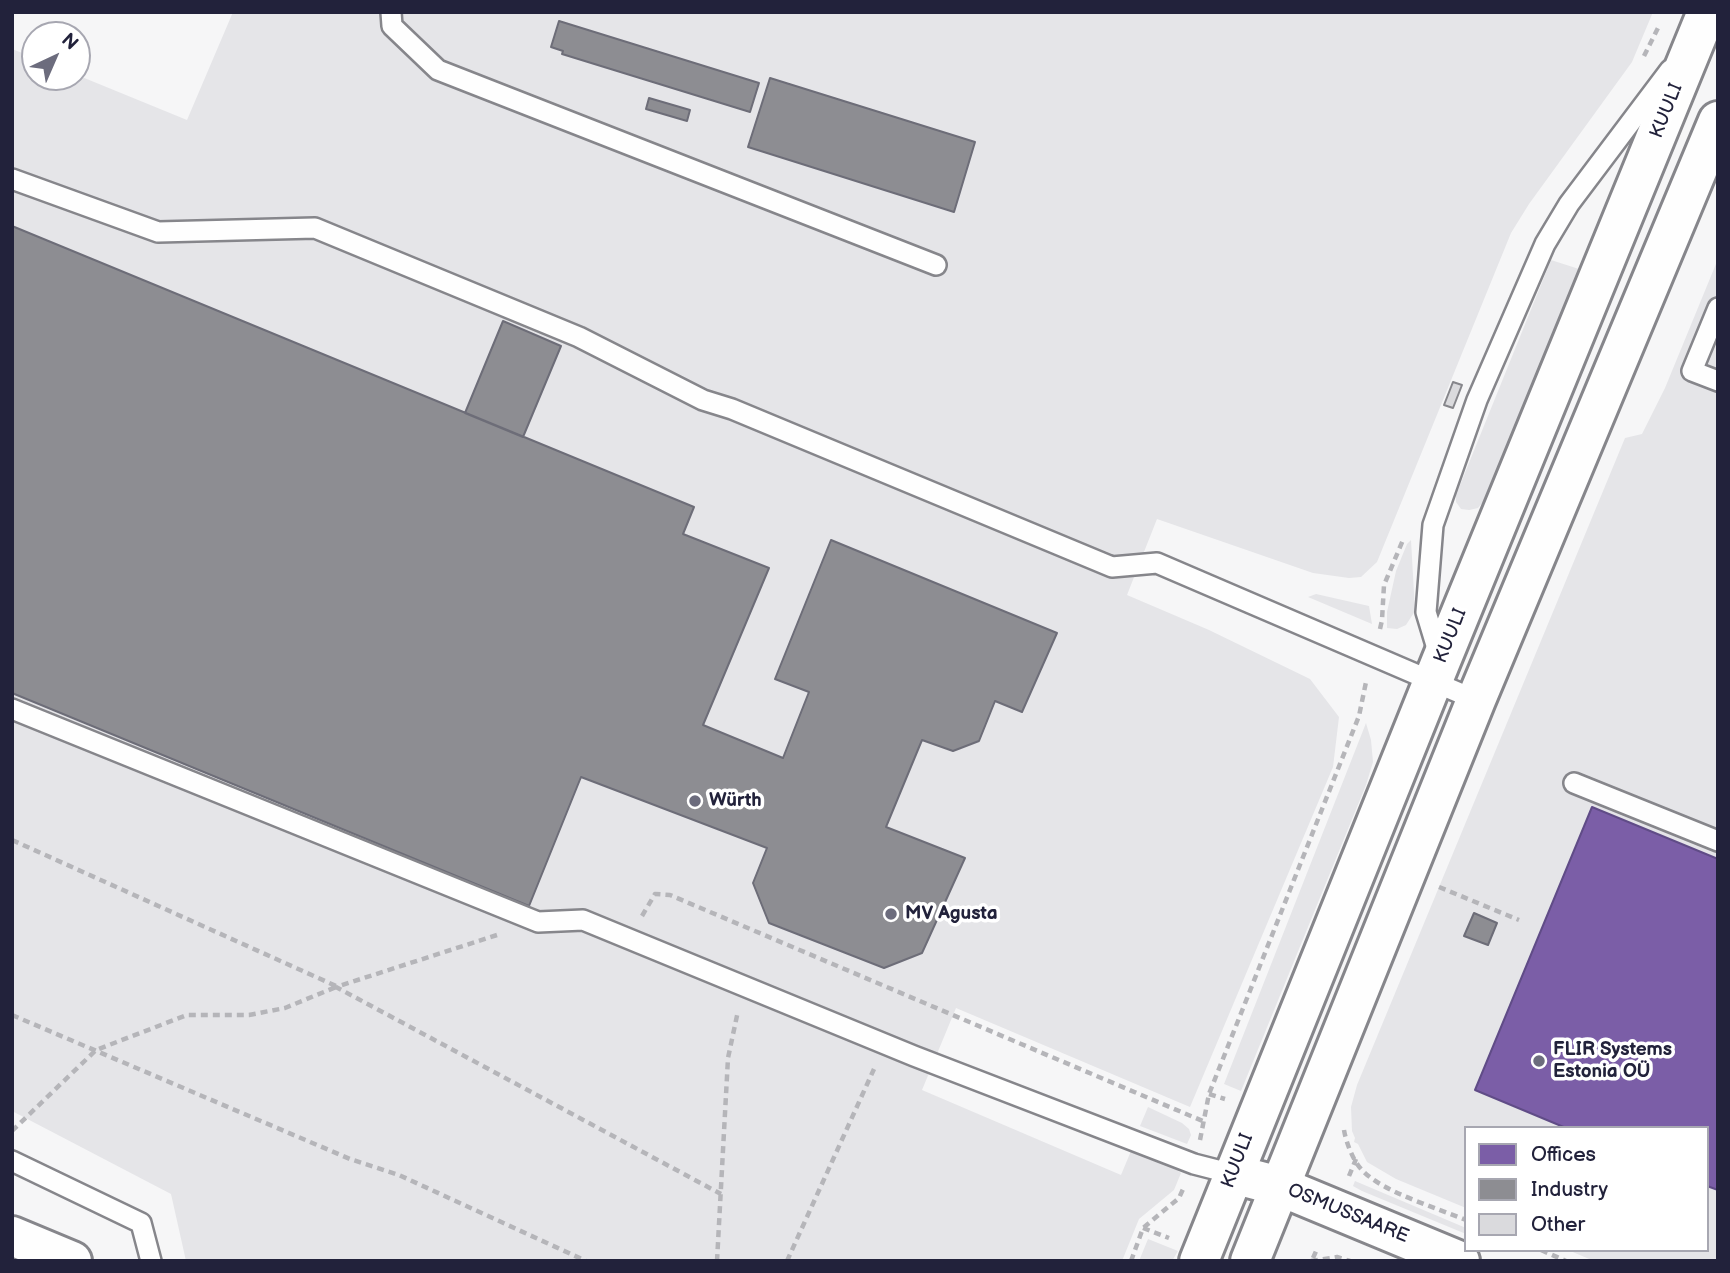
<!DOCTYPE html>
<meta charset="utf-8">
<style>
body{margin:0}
#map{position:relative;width:1730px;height:1273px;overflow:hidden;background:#f6f6f7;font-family:"Balsamiq Sans",sans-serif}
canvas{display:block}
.frame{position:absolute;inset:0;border:14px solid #22223b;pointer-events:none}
.legend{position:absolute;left:1464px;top:1126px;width:245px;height:126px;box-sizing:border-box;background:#fff;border:2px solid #a7a7b1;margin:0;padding:9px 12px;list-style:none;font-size:21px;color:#22223b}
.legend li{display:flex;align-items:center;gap:14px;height:35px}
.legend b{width:35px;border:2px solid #a7a7b1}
.north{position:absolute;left:21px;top:21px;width:70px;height:70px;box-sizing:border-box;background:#fff;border:2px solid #a7a7b1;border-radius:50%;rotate:44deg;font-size:19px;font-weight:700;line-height:28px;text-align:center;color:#22223b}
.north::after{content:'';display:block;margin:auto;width:24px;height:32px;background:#6c6c7d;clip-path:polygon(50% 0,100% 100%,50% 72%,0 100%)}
</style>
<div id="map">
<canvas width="1730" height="1273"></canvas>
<div class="frame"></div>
<ul class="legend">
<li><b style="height:19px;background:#7b5ea7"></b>Offices</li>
<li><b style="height:19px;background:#8d8d92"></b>Industry</li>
<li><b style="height:19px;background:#dadadd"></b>Other</li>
</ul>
<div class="north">N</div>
</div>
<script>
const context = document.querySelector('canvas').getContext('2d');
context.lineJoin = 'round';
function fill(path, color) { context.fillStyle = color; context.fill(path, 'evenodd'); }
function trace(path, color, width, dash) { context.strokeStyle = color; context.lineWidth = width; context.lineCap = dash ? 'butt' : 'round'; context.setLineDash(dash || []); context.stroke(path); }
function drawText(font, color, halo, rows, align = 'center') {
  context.font = font + ' "Balsamiq Sans",sans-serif'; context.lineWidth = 7; context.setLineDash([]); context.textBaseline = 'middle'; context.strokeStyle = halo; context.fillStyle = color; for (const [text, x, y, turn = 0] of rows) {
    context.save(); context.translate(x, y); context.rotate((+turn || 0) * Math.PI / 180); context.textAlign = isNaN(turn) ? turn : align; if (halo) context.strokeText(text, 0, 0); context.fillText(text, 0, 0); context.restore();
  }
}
const built = new Path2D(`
 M233,12H1653L1632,62L1529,204L1511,233L1377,562L1361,577L1349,578L1313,573L1157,519L1127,595L1209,630L1310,679L1339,717L1333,767L1190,1107L956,1008L922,1090L1121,1175L1131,1151L1174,1168L1181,1173L1174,1190L1139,1219L1122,1261H186L171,1194L12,1111V49L35,58V77H77V75L187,120Z
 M1718,259V1261H1594L1568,1250H1707V1128H1466V1208L1396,1179L1367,1162L1358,1144L1354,1142L1355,1138L1352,1131L1351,1107L1357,1085L1625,438L1642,434L1665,388Z
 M1551,260L1579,269L1483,502L1478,508L1469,510L1461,509L1456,502V495Z
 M1411,540L1415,611L1406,625L1397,629L1387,628V612L1396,571L1407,544Z
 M1316,594L1369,606L1372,624L1308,597Z
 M1366,723L1371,740L1373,762L1366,785L1241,1091L1224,1084Z
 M1148,1107L1182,1123L1189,1129L1191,1135L1187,1144L1140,1126Z
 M1355,1181L1466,1228V1234L1362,1191L1353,1186Z
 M1148,1239L1178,1251L1172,1261H1139Z`);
const offices = new Path2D(`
 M1592,807L1718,859V1190L1707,1186V1128H1566L1475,1090Z`);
const industry = new Path2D(`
 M559,21L759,83L750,112L562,54L563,51L551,47Z
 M770,78L975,142L954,212L748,147Z
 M649,98L690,110L687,121L646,109Z
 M12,226L694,507L683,534L769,568L703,725L783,758L809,692L775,679L831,540L1057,633L1022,712L995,701L979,741L953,751L922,740L886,827L965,858L922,953L884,968L769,923L753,883L767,848L581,777L529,906L12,693Z
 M503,321L561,346L523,437L465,413Z
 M1474,913L1497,923L1488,945L1464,936Z`);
const building = new Path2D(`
 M1453,382L1462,385L1453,408L1444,405Z`);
const path = new Path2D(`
 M1644,56L1659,26
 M1380,629L1382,620L1384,585L1403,540
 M12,840L336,986
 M1439,887L1519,920
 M642,916L655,894L670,895L1205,1122
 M497,935L336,987L721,1194
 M12,1015L350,1159L399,1175L586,1261
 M1209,1094L1225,1099
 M1344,1130C1346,1142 1353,1161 1362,1170C1382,1192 1437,1208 1466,1220
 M12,1131L96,1050L187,1015H249L285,1008L336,987
 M1200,1140L1209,1094L1359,716L1366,682
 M1349,1176L1356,1159
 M1143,1228L1169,1238
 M1541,1250L1566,1261
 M1313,1258L1317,1249
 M717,1261L728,1058L738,1011
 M787,1261L874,1069
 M1131,1261L1143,1228L1179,1198L1184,1187
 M1311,1261L1337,1257L1350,1261`);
const lane = new Path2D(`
 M391,12L392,26L438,70L936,265
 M12,179L158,232L315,228L579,337L703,400L732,409L1112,567L1157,563L1476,700
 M1718,308L1692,371L1718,381
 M1439,655L1426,612L1433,525L1477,400L1545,244L1569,204L1670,70
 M12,709L538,922L583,920L914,1056L1194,1164L1233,1174
 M1574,783L1718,841
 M12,1161L141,1223L151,1261`);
const street = new Path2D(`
 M1233,1174L1279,1186L1460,1261`);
const secondary = new Path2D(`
 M1199,1261L1441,661L1707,12
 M1250,1261L1476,700L1718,121`);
const highway = new Path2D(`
 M12,1236L72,1261`);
const markers = [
 [695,801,7,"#6c6c7d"],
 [891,914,7,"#6c6c7d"],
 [1539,1061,7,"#6c6c7d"]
];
const streetNames = [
 ["KUULI",1667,111,-68],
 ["KUULI",1451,636,-68],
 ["KUULI",1238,1161,-69],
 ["OSMUSSAARE",1348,1214,22]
];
const poiNames = [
 ["Würth",709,801],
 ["MV Agusta",905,914],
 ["FLIR Systems",1553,1050],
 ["Estonia OÜ",1553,1072]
];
fill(built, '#e5e5e8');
fill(offices, '#7b5ea7');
trace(offices, '#604c87', 2);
fill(industry, '#8d8d92');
trace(industry, '#6d6d78', 2);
fill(building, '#dadadd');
trace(building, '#86868b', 2);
trace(lane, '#86868b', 24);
trace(street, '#86868b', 44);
trace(secondary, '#86868b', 44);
trace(highway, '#86868b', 44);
trace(path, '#b5b5b9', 4.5, [7, 5]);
trace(lane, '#fefefe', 19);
trace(street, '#fefefe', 38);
trace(secondary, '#fefefe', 38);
trace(highway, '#fefefe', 38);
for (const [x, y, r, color] of markers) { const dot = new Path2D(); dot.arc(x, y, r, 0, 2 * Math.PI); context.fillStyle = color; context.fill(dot); trace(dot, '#fff', 2.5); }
drawText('19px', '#22223b', '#fff', streetNames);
drawText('bold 19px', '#22223b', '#fff', poiNames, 'left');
</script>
